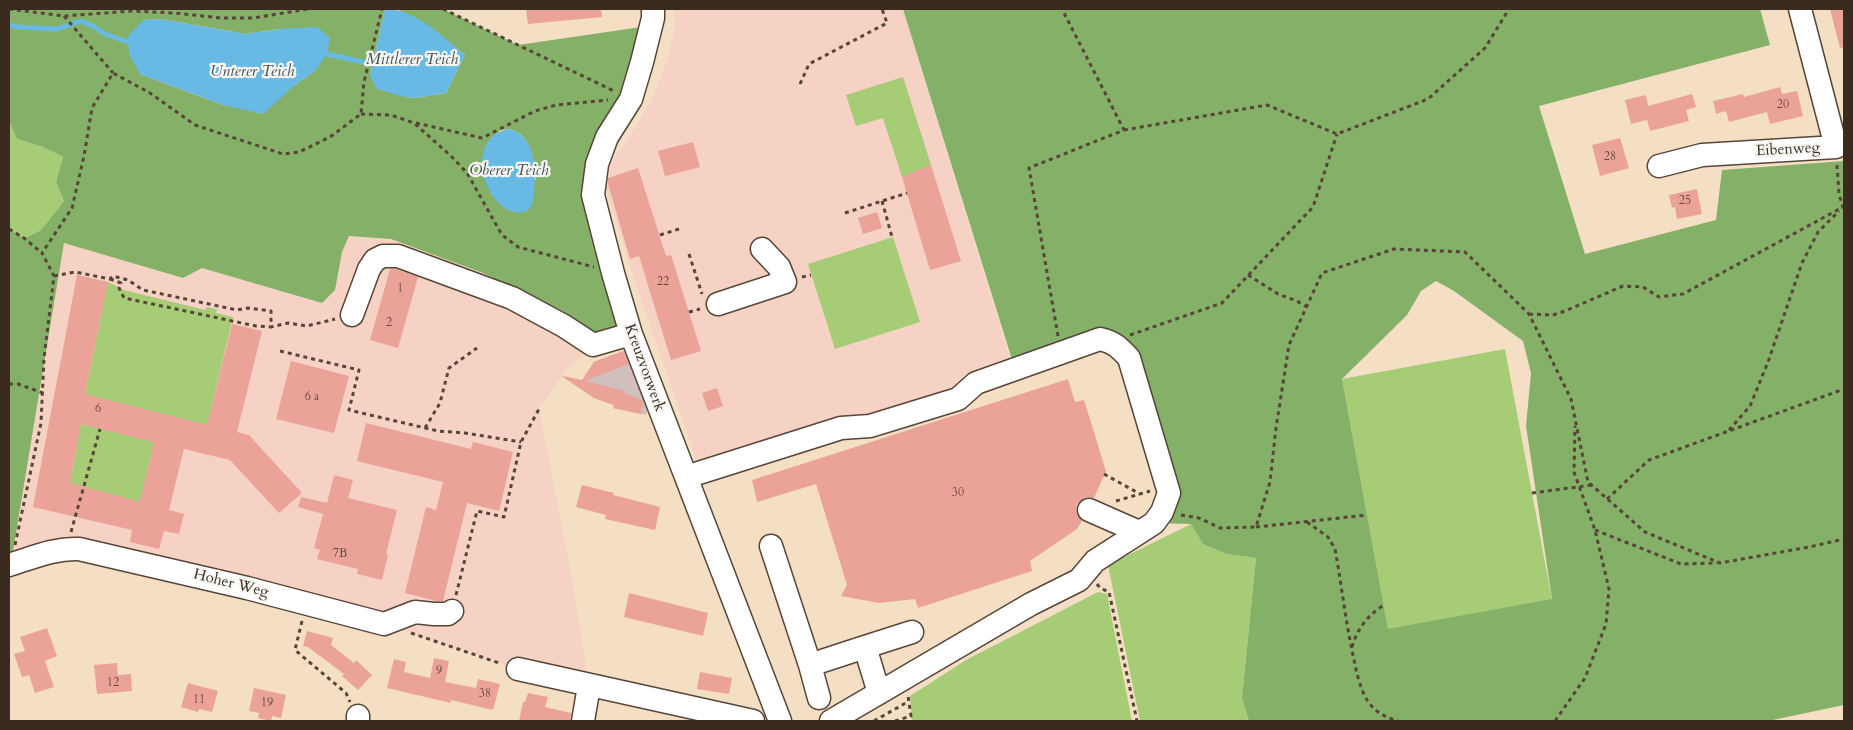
<!DOCTYPE html>
<style>
body{margin:0}
#map{position:relative;width:1853px;height:730px;overflow:hidden;background:#f4dfc5;font-family:Cardo,serif}
canvas{display:block}
.frame{position:absolute;inset:0;border:10px solid #3b2a1e;pointer-events:none}
</style>
<div id="map">
<canvas width="1853" height="730"></canvas>
<div class="frame"></div>
</div>
<script>
const context = document.querySelector('canvas').getContext('2d');
context.lineJoin = 'round';
function fill(path, color) { context.fillStyle = color; context.fill(path, 'evenodd'); }
function trace(path, color, width, dash) { context.strokeStyle = color; context.lineWidth = width; context.lineCap = dash ? 'butt' : 'round'; context.setLineDash(dash || []); context.stroke(path); }
function drawText(font, color, halo, rows, align = 'center') {
  context.font = font + ' Cardo,serif'; context.lineWidth = 4.5; context.setLineDash([]); context.textBaseline = 'middle'; context.strokeStyle = halo; context.fillStyle = color; for (const [text, x, y, turn = 0] of rows) {
    context.save(); context.translate(x, y); context.rotate((+turn || 0) * Math.PI / 180); context.textAlign = isNaN(turn) ? turn : align; if (halo) context.strokeText(text, 0, 0); context.fillText(text, 0, 0); context.restore();
  }
}
const built = new Path2D(`
 M674,9H903L1013,369L976,383L699,467L631,270L605,186L608,166L630,136L651,101L668,58L675,26Z
 M349,236L391,239L483,273L563,311L595,333L593,345L568,368L539,409L570,567L589,686L518,669L379,623L79,549L12,557L64,243L182,278L202,268L322,303L335,289L342,252Z`);
const industrial = new Path2D(`
 M626,350L648,407L646,415L613,408L614,405L594,398L578,387L594,362Z`);
const green = new Path2D(`
 M903,77L931,165L902,177L883,118L856,126L846,95Z
 M9,121L17,139L43,147L63,157L56,182L64,201L41,230L24,238L9,229Z
 M893,237L920,322L835,349L808,264Z
 M108,282L124,290L205,310L207,307L217,309L216,313L233,317L207,425L85,395Z
 M1505,349L1552,600L1388,630L1342,379Z
 M81,424L154,442L140,502L70,483Z
 M1191,524L1203,544L1226,554L1256,558L1242,698L1249,721H1140L1108,565Z
 M1098,592L1107,594L1132,721H912L910,696L966,660Z`);
const forest = new Path2D(`
 M9,9H385L370,76L405,97L415,98L446,93L465,55C443,38 422,20 396,9H443L518,45L648,26L630,90L591,161L624,323L595,333L563,311L483,273L391,239L349,236L342,252L335,290L322,303L202,268L183,278L64,243L12,557L9,565V229L25,238L41,230L64,201L56,182L63,157L43,147L17,139L9,121ZM160,19L246,34L280,29L315,71L295,85L223,105L140,74L144,20ZM508,129C532,133 534,161 536,180L490,139L501,130Z
 M903,9H1760L1770,45L1539,106L1585,254L1716,220L1722,170L1844,161V705L1768,721H1249L1242,698L1256,558L1226,554L1203,544L1191,524L1154,523L1162,512L1129,359L1100,339L1014,366ZM1436,281L1454,291L1523,341L1531,373L1526,426L1552,599L1388,629L1342,379L1407,315L1421,291Z`);
const water = new Path2D(`
 M385,9C416,9 443,37 465,55L446,93L415,98L405,97L377,89L370,76Z
 M160,19L246,34L280,29L317,27L330,38L327,54L315,71L295,85L263,114L223,105L140,74L129,54L128,36L144,20Z
 M508,129C535,134 537,169 534,191C534,197 533,206 528,210C526,212 521,212 517,213C511,211 505,209 500,204C478,184 472,137 508,129Z`);
const stream = new Path2D(`
 M9,25L18,27L57,29L81,21L93,26L105,34L128,42
 M327,54L372,64`);
const building = new Path2D(`
 M526,9H601L602,17L528,24Z
 M1830,9H1844V47L1840,48Z
 M1780,87L1782,94L1797,91L1803,116L1770,124L1767,112L1729,122L1726,111L1716,114L1713,101L1743,94L1744,97Z
 M1692,94L1696,107L1686,110L1689,121L1650,131L1647,120L1631,124L1625,100L1646,95L1648,106Z
 M1620,138L1629,168L1600,176L1592,145Z
 M693,142L700,167L665,176L658,151Z
 M931,165L961,261L930,270L902,177Z
 M638,168L666,256L671,255L701,351L671,360L639,256L630,259L608,184V178Z
 M1697,189L1702,214L1677,219L1675,207L1672,208L1669,195Z
 M877,212L882,228L863,234L858,218Z
 M390,269H396L418,277L398,348L370,340Z
 M77,275L108,282L85,394L207,425L232,324L262,331L237,432L249,435L302,493L279,513L230,460L184,449L169,510L184,514L179,534L164,531L159,549L130,542L132,530L33,507ZM81,424L154,442L140,502L70,483Z
 M623,351L629,364L585,381L626,391L625,394L638,398V399L642,400L643,403L641,414L613,408L614,405L594,398L563,377V376L582,380L594,362Z
 M291,361L349,376L334,433L276,419Z
 M1068,379L1075,402L1084,400L1106,471L1094,498L1087,497L1082,499L1077,504L1076,512L1082,521L1077,529L1030,561L1032,571L918,608L915,599L879,603L841,596L847,585L816,484L757,502L752,480Z
 M717,388L723,406L708,411L702,393Z
 M366,423L471,449L473,442L513,452L499,511L467,503L443,601H436L405,593L426,507L436,510L443,482L357,461Z
 M334,475L353,480L348,498L397,510L386,554L388,555L382,580L357,574L358,569L317,559L320,550L314,548L323,514L298,507L301,497L327,503Z
 M582,485L614,493L613,495L660,507L655,530L605,519L606,515L576,507Z
 M629,593L708,613L703,636L624,617Z
 M47,628L57,656L45,661L54,687L35,693L29,675L22,677L14,654L25,651L20,637Z
 M307,631L333,638L331,645L354,663L356,660L372,675L358,690L342,676L344,674L308,647L303,646Z
 M434,658L449,661L445,682L476,688L478,679L500,684L493,710L451,700V703L387,688L394,659L406,662L404,672L430,678Z
 M117,663L118,675L131,674L132,691L97,694L94,665Z
 M700,672L732,678L729,694L697,689Z
 M188,683L218,691L212,712L199,709L198,712L181,707Z
 M254,688L286,695L281,718L272,716L271,721L258,718L259,713L249,711Z
 M528,693L548,697L545,707L571,713L570,721H519L523,702H525Z`);
const path = new Path2D(`
 M9,9L64,16L131,11L175,13L221,18H253L308,9
 M443,9L614,91
 M64,16L113,73
 M800,84L809,64L887,23L882,9
 M361,114L391,115L414,123L451,156L467,173L502,235L518,247L594,267
 M416,123L482,138L535,111L556,105L608,100
 M1124,130L1267,105L1337,134L1428,99L1485,48L1509,9
 M1837,165L1839,194L1844,211
 M882,201L892,237
 M845,213L907,193
 M9,229L24,238L42,253
 M660,235L679,229
 M689,254L702,294
 M1248,275L1278,294L1297,301L1307,307
 M54,276L75,272L110,279L113,276L128,280L143,290L237,310L248,308L271,311V327L288,323L307,326L335,319
 M802,277L811,275
 M110,279L121,283L119,288L124,298L256,326L271,327
 M689,312L700,309
 M1529,314L1553,315L1565,311L1623,286L1643,287L1659,297L1683,294L1843,207
 M1130,335L1222,303L1313,207L1337,134
 M1058,336L1029,168L1124,130L1062,9
 M280,351L359,370L349,410L438,431L465,433L521,442
 M9,384H18L43,393
 M425,428L440,403L449,368L477,348
 M1729,430L1750,406L1768,362L1802,263L1818,232L1839,211
 M1104,474L1140,494
 M1532,493L1592,485
 M1607,499L1649,460L1844,389
 M1116,501L1150,491
 M1181,515L1199,518L1220,528L1256,527L1270,482L1276,428L1289,345L1322,273L1394,249L1465,252L1529,314L1571,399L1588,482L1645,532L1720,563L1809,547L1844,539
 M1307,522L1328,537L1335,549C1342,587 1346,626 1355,664C1357,675 1361,690 1367,700C1374,711 1386,718 1398,721
 M1256,527L1367,515
 M1595,530L1681,564L1717,563
 M71,532L100,429
 M15,545L41,423L44,358L54,276L42,253L72,208L84,156L92,108L113,73L150,93L195,125L283,154L299,152L330,137L361,114L364,82L382,9
 M1097,584L1100,588L1109,592L1137,721
 M456,595L477,511L504,517L521,442L539,409
 M302,621L295,650L346,693L350,702
 M411,633L502,664
 M1352,647C1357,629 1368,615 1384,605
 M874,721L904,704L903,700
 M895,721L911,716L908,696
 M1555,721L1585,678L1606,624L1609,589L1595,530L1574,472L1575,426`);
const minor = new Path2D(`
 M653,9V18L642,62L631,99L607,137L597,164L593,195L613,273L631,334L780,721
 M1659,166L1702,155L1836,147L1800,9
 M718,304L785,282L779,267L762,249
 M352,315L369,269L375,260L383,256H398L512,298L564,326L593,345L631,334
 M686,477L841,428L870,426L958,399L976,383L1100,339C1114,342 1120,348 1129,358L1169,493L1162,512L1154,523L1095,561L1079,580L1031,604L831,721
 M1089,510L1139,532
 M771,546L810,665
 M9,565C32,558 54,548 79,549L247,588L384,624L415,612L434,614H448L452,611
 M518,669L753,721
 M879,693L865,647L912,632
 M819,698L810,665L865,647
 M358,716V721
 M583,721L589,686`);
const numberNames = [
 ["20",1783,105],
 ["28",1610,157],
 ["25",1685,201],
 ["22",663,282],
 ["1",400,289],
 ["2",389,323],
 ["6 a",312,397],
 ["6",98,409],
 ["30",958,493],
 ["7B",340,554],
 ["9",439,671],
 ["12",113,683],
 ["38",485,694],
 ["11",199,700],
 ["19",267,703]
];
const streetNames = [
 ["Eibenweg",1788,150,-3],
 ["Kreuzvorwerk",644,368,70],
 ["Hoher Weg",231,584,14]
];
const waterNames = [
 ["Mittlerer Teich",412,60],
 ["Unterer Teich",252,72],
 ["Oberer Teich",509,171]
];
fill(built, '#f6d2c4');
fill(industrial, '#d1bfbe');
fill(green, '#a6cc76');
fill(forest, '#84b067');
fill(water, '#68bae4');
trace(stream, '#68bae4', 5);
fill(building, '#eba299');
trace(minor, '#574537', 25);
trace(path, '#574537', 3, [4, 4]);
trace(minor, '#fff', 22);
drawText('12px', '#67483d', null, numberNames);
drawText('15px', '#3b2a1e', '#f6f6f2', streetNames);
drawText('italic 16px', '#485559', '#f6f6f2', waterNames);
</script>
